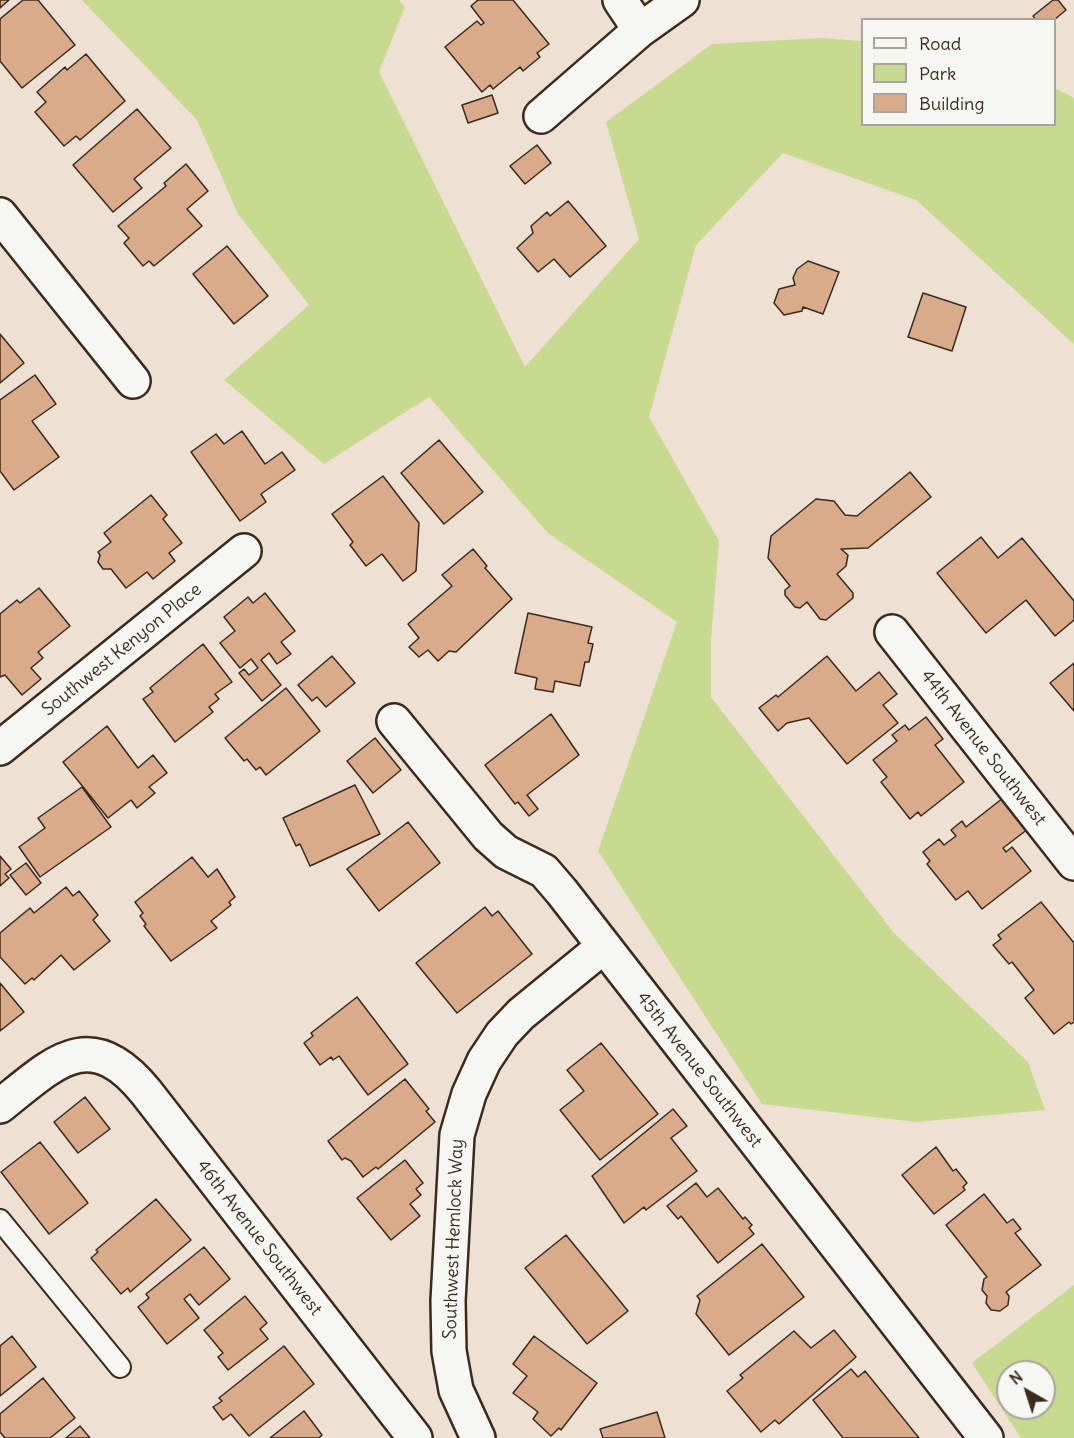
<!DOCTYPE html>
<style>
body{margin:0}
#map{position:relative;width:1074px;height:1438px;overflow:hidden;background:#eee0d3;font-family:Delius,sans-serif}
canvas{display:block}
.legend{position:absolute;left:861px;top:18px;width:195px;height:108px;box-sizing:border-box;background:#f6f6f2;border:2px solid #aba49d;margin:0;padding:8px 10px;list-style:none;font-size:18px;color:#3b2a1e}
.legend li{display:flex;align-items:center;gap:12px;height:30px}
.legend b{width:30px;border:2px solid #aba49d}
.north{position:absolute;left:996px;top:1360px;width:60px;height:60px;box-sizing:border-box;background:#f6f6f2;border:2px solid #aba49d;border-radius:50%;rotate:321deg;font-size:16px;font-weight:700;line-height:24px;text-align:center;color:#3b2a1e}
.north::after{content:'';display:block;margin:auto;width:21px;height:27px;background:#3b2a1e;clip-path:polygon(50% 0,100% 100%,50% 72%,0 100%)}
</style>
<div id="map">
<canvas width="1074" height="1438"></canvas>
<ul class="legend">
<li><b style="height:8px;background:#f6f6f2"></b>Road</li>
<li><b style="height:16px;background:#c7da8f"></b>Park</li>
<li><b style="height:16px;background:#daab8b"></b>Building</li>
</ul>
<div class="north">N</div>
</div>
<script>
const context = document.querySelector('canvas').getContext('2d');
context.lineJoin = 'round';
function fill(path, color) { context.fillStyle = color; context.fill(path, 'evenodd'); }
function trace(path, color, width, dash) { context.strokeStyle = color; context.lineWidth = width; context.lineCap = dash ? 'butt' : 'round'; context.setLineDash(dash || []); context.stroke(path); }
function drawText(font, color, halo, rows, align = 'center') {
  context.font = font + ' Delius,sans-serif'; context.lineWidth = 4.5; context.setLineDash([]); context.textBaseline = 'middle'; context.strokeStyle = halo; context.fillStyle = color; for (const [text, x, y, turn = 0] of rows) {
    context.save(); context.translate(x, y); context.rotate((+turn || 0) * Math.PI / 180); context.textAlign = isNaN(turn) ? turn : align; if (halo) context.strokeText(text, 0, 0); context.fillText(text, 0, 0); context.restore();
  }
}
const green = new Path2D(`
 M82,0H399L405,7L379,72L525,367L639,239L606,122L712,44L820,38L862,41V124H1054L1055,88L1074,98V344L916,200L783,153L696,245L649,417L719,541L711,639V697L894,933L1028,1062L1045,1110L917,1122L762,1104L598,851L677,622L548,533L429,397L324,464L224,380L309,305L238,214L197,120Z
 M1074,1285V1438H1021L972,1363ZM1008,1372H1044V1408H1008Z`);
const building = new Path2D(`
 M0,0H9L0,8Z
 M23,0H38L75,45L22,88L0,61V19Z
 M478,0H513L549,44L537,53L540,57L523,71L520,67L493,89L490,85L482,92L445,47L477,21L481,25L484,23L471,6Z
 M1053,0H1058L1066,10L1054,20H1036L1033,16Z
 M86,54L125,101L80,140L76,136L64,146L35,112L46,102L37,92L65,67L67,70Z
 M492,95L498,113L468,123L462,105Z
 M137,109L171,148L134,179L142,188L113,212L73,165Z
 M537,145L551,163L525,184L510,166Z
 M186,164L208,191L187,209L202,226L154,266L149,261L143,266L124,243L129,238L118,226L166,186L164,183Z
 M568,201L606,246L570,277L554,259L538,272L517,248L533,233L531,226L547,212L550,216Z
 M227,246L268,296L234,324L193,274Z
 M808,261L839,272L823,314L803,307L802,311L784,315L774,303L779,289L795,285L793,278L797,269Z
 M923,293L966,307L952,351L908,337Z
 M0,334L24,363L0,383Z
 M35,375L56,404L32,421L59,457L14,490L0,471V400Z
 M242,431L265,464L282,452L295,470L261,494L266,502L240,521L191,452L216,434L224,444Z
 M439,440L483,492L444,524L401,473Z
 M910,472L931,497L868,548L841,549L848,555L846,566L837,574L853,593V598L826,620L820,619L807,602L800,608L795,607L785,595V590L790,586L768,558L771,536L816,499L834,501L845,515L857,516Z
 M383,476L419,523L416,571L403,581L382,554L366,566L350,545L353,542L332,514Z
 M151,495L167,515L163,519L182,543L169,553L175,561L153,579L147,572L126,588L111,569H103L98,562L100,555L98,552L111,542L104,533Z
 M981,537L998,558L1022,538L1074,601V620L1055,636L1026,600L986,633L937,573Z
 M473,549L487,566L485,568L512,599L456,652L449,651L438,661L428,650L419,657L409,647L419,638L408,624L452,586L442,575Z
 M39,588L70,626L38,652L43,658L31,668L41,679L22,695L5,675L0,677V614L17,600L20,603Z
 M265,593L295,631L281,642L291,654L277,664L269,653L261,660L281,685L262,701L239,673L244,669L249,675L258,668L251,659L240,668L220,643L235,631L224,617L248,597L253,603Z
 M528,613L592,627L588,643L593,644L589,662H585L580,686L555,681L553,692L535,689L537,678L515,673Z
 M203,644L232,682L215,694L219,699L209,707L213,712L175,742L143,699L153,692L150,688Z
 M332,656L355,683L326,707L317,697L312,701L298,685Z
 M827,656L856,691L879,672L897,694L883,705L898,723L847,764L809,718L787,723L778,731L759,708L776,695L778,697Z
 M1074,663V711L1050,683Z
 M286,688L320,731L266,775L260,767L256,770L247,759L244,761L225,738Z
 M551,714L579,755L527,795L538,809L529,816L518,802L515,804L485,765Z
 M926,717L943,739L935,745L964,782L921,816L918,812L910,819L881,782L887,777L873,760L897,741L892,735L905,725L909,730Z
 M107,726L138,768L153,755L167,773L149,787L155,793L137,808L131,800L108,818L63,762Z
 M375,738L401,770L373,793L347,761Z
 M355,785L380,834L310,866L300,844L296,846L283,818Z
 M82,787L111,827L40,877L19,847L45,828L38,818Z
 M1003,798L1028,829L1003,848L1006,852L1012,847L1031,871L982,909L968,891L956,900L927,864L930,861L923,852L939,839L944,845L956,836L951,830L962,821L966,827Z
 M408,822L440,863L379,911L347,869Z
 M0,856L11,869L5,874L9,878L0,886Z
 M192,857L208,877L217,869L235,897L229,902L231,905L211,921L217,928L171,961L144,926L146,924L140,916L143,913L135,902Z
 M26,863L41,883L26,895L10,875Z
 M66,887L73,896L79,891L98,915L93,920L110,941L74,970L61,955L34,980L32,978L25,984L0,957V933L30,908L34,913Z
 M1041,902L1074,943V1022L1071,1024L1069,1022L1054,1034L1025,998L1034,990L1012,962L1009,964L993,945L1001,939L998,935Z
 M485,907L492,916L498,911L532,954L457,1013L416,963Z
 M0,983L24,1012L0,1031Z
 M357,997L408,1064L368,1095L339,1056L333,1060L331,1057L320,1065L304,1043L313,1036L311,1033Z
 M601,1043L658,1114L600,1160L560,1110L584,1091L567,1070Z
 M405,1079L429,1109L426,1111L435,1122L378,1169L376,1167L363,1177L351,1161L345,1158L342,1160L328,1141Z
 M85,1097L110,1129L78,1153L54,1122Z
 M673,1109L687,1126L671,1138L697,1171L646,1210L644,1207L624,1223L592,1176Z
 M40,1142L88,1203L49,1234L1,1172Z
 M936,1147L953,1171L956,1169L967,1183L963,1187L965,1190L934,1214L902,1175Z
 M405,1160L423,1183L416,1189L421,1195L410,1204L420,1216L391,1240L357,1198Z
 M696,1183L707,1197L718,1188L743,1219L745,1217L752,1225L749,1228L754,1234L718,1263L681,1216L678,1219L667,1206Z
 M984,1194L1007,1223L1013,1219L1021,1229L1015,1233L1041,1265L1006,1292L1009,1296L1008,1305L1000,1311L991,1310L986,1303L987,1296L982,1290L984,1279L987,1277L946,1225Z
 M156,1199L191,1240L130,1292L128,1288L121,1294L91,1258L98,1252L96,1250Z
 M566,1235L628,1311L587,1344L525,1268Z
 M762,1244L804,1297L729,1355L696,1314L700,1300L697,1296Z
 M204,1247L230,1279L199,1305L190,1294L184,1299L199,1318L167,1344L138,1307L149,1298L146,1294Z
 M245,1296L267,1323L260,1329L268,1339L228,1370L218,1357L223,1353L204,1330Z
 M834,1330L856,1357L779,1424L775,1420L761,1432L727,1391L743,1378L740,1375L794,1331L811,1348Z
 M12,1336L36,1367L0,1396V1346Z
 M534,1336L597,1383L561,1430L559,1428L551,1436L533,1419L538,1412L513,1393L527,1376L513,1364Z
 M284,1346L314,1384L249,1436L231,1414L223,1420L213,1407L222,1401L219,1398Z
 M851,1369L858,1377L865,1371L919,1438H843L813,1400Z
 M43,1378L75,1418L50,1438H5L0,1432V1414Z
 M304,1411L322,1435L319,1438H270Z
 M657,1412L665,1438H603L600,1429Z
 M80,1426L90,1438H66Z`);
const lane = new Path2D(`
 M0,1220L120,1367`);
const street = new Path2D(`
 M620,0L640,30
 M541,116L640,30L682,0
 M0,215L133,381
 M892,632L1074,863
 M394,721L488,836L506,852L544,871L562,892L986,1438
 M0,748L244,551
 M0,1106C54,1063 90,1023 146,1092L415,1438
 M478,1438L456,1390L449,1351L448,1301L457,1135L469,1094L484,1061L502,1034L521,1014L603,947`);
const streetNames = [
 ["Southwest Kenyon Place",122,650,-39],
 ["44th Avenue Southwest",983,748,52],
 ["45th Avenue Southwest",699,1070,52],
 ["46th Avenue Southwest",259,1238,52],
 ["Southwest Hemlock Way",454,1239,-88]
];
fill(green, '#c7da8f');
fill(building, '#daab8b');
trace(building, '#3b2a1e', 1.5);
trace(lane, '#3b2a1e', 24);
trace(street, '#3b2a1e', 38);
trace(lane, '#f6f6f2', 20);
trace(street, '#f6f6f2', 33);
drawText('18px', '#3b2a1e', '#f6f6f2', streetNames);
</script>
